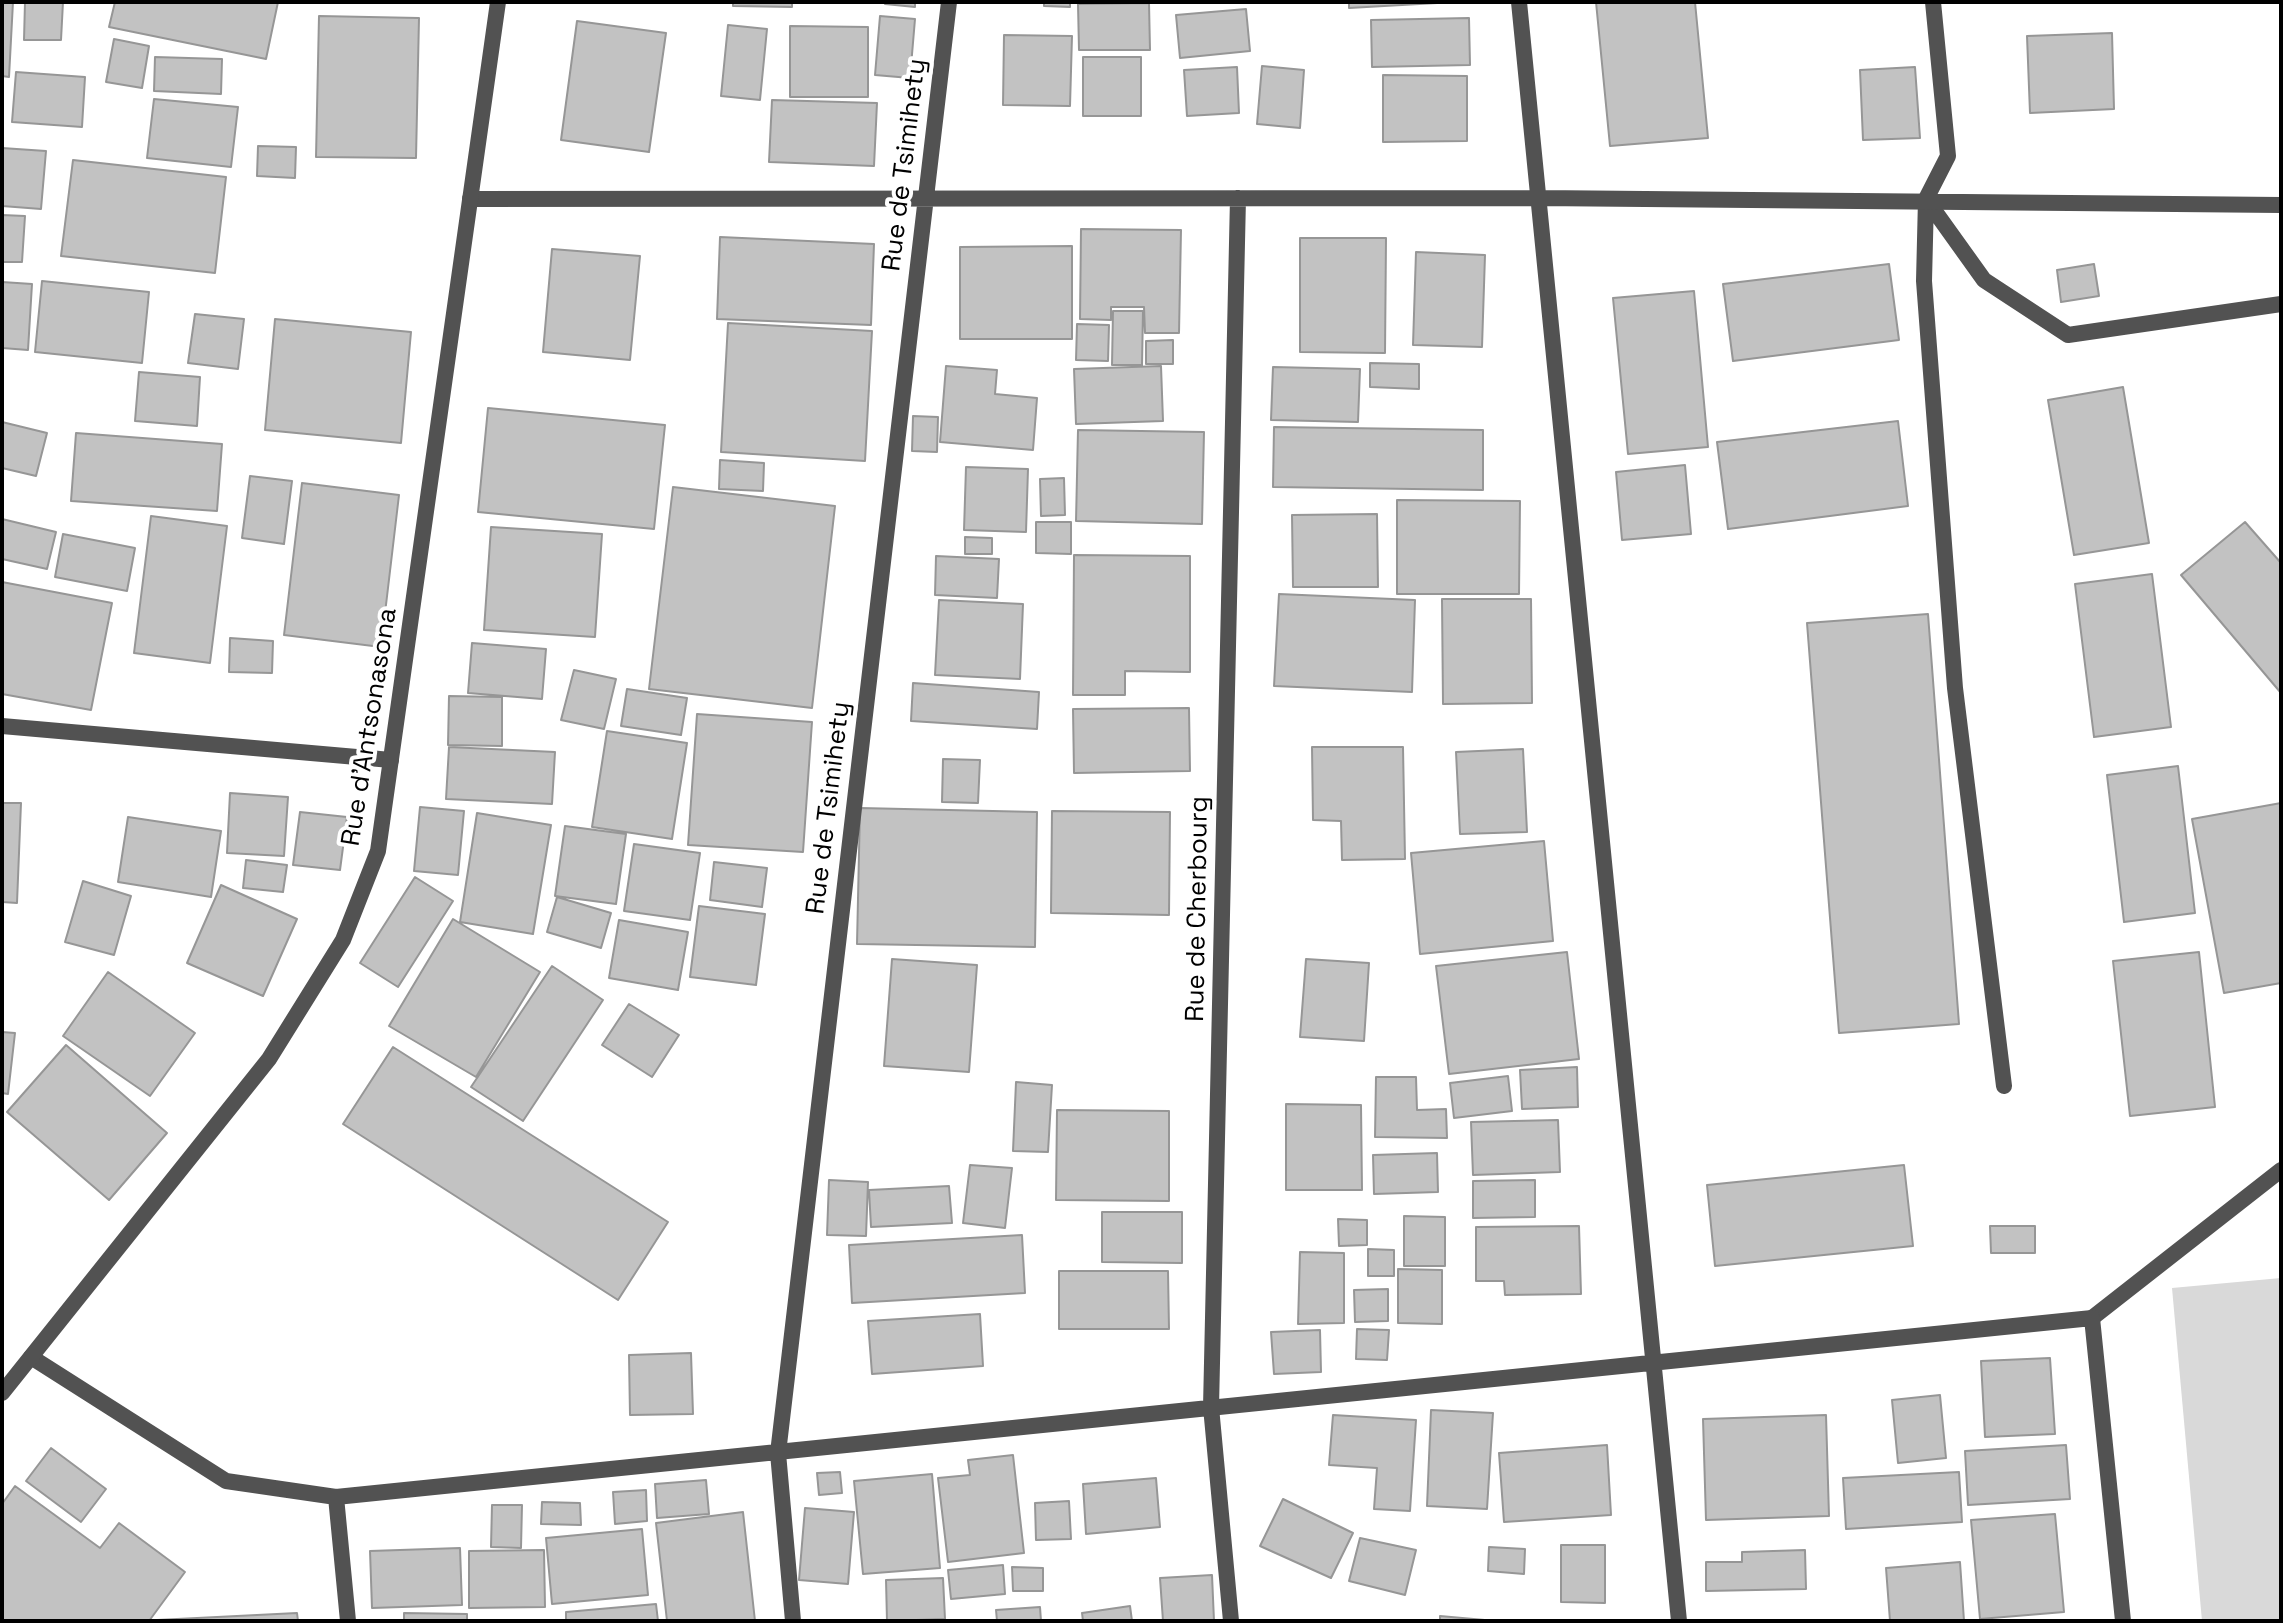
<!DOCTYPE html>
<style>
body{margin:0}
#map{position:relative;width:2283px;height:1623px;overflow:hidden;background:#fff;font-family:"Space Grotesk",sans-serif}
canvas{display:block}
.frame{position:absolute;inset:0;border:4px solid #000;pointer-events:none}
</style>
<div id="map">
<canvas width="2283" height="1623"></canvas>
<div class="frame"></div>
</div>
<script>
const context = document.querySelector('canvas').getContext('2d');
context.lineJoin = 'round';
function fill(path, color) { context.fillStyle = color; context.fill(path, 'evenodd'); }
function trace(path, color, width, dash) { context.strokeStyle = color; context.lineWidth = width; context.lineCap = dash ? 'butt' : 'round'; context.setLineDash(dash || []); context.stroke(path); }
function drawText(font, color, halo, rows, align = 'center') {
  context.font = font + ' "Space Grotesk",sans-serif'; context.lineWidth = 8; context.setLineDash([]); context.textBaseline = 'middle'; context.strokeStyle = halo; context.fillStyle = color; for (const [text, x, y, turn = 0] of rows) {
    context.save(); context.translate(x, y); context.rotate((+turn || 0) * Math.PI / 180); context.textAlign = isNaN(turn) ? turn : align; if (halo) context.strokeText(text, 0, 0); context.fillText(text, 0, 0); context.restore();
  }
}
const green = new Path2D(`
 M2281,1278V1621H2202L2172,1288Z`);
const building = new Path2D(`
 M2,2H13L9,77L2,76Z
 M25,2H63L61,40H24Z
 M115,2H278L266,59L109,27Z
 M733,2H792V7L733,6Z
 M885,2H915V7L885,4Z
 M1044,2H1070V7L1044,6Z
 M1349,2H1455L1349,8Z
 M1596,2H1695L1708,138L1610,146Z
 M1149,3L1150,50H1079L1078,4Z
 M1246,9L1250,51L1180,58L1176,15Z
 M319,16L419,18L416,158L316,157Z
 M880,16L915,19L910,78L875,75Z
 M1469,18L1470,65L1372,67L1371,20Z
 M577,21L666,33L649,152L561,140Z
 M728,25L767,29L760,100L721,96Z
 M790,26L868,27V97H790Z
 M2112,33L2114,109L2030,113L2027,36Z
 M1004,35L1072,36L1070,106L1003,105Z
 M114,39L149,46L142,88L106,82Z
 M155,57L222,59L221,94L154,91Z
 M1083,57H1141V116H1083Z
 M1262,66L1304,70L1300,128L1257,124Z
 M1237,67L1239,113L1187,116L1184,70Z
 M1915,67L1920,138L1863,140L1860,70Z
 M16,72L85,77L82,127L12,122Z
 M1383,75L1467,76V141L1383,142Z
 M154,99L238,107L231,167L147,158Z
 M772,100L877,103L874,166L769,162Z
 M258,146L296,147L295,178L257,176Z
 M2,148L46,151L41,209L2,206Z
 M73,160L226,177L215,273L61,256Z
 M2,215L25,216L22,262H2Z
 M1081,229L1181,230L1179,333H1145L1144,307H1111V320L1080,319Z
 M720,237L874,244L871,325L717,319Z
 M1300,238H1386L1385,353L1300,352Z
 M1072,246V339H960V247Z
 M552,249L640,256L630,360L543,352Z
 M1416,252L1485,255L1482,347L1413,345Z
 M1889,264L1899,340L1733,361L1723,284Z
 M2094,264L2099,296L2061,302L2057,270Z
 M42,281L149,292L142,363L35,352Z
 M2,282L32,284L28,350L2,348Z
 M1694,291L1708,447L1628,454L1613,298Z
 M1113,311H1143L1142,365H1112Z
 M195,314L244,319L238,369L188,363Z
 M275,319L411,332L401,443L265,430Z
 M728,323L872,331L865,461L721,452Z
 M1077,324L1109,325L1108,361L1076,360Z
 M1173,340V364H1146V341Z
 M1370,363L1419,364V389L1370,387Z
 M946,366L997,370L995,394L1037,398L1033,450L940,442Z
 M1161,366L1163,421L1076,424L1074,369Z
 M1273,367L1360,369L1358,422L1271,420Z
 M139,372L200,377L197,426L135,421Z
 M2123,387L2149,543L2074,555L2048,400Z
 M488,408L665,425L654,529L478,512Z
 M913,416L938,417L937,452L912,451Z
 M1898,421L1908,506L1728,529L1717,442Z
 M2,422L47,433L36,476L2,468Z
 M1274,427L1483,430V490L1273,487Z
 M1078,430L1204,432L1202,524L1076,521Z
 M76,433L222,444L217,511L71,501Z
 M720,460L764,463L763,491L719,489Z
 M1685,465L1691,534L1622,540L1616,472Z
 M966,467L1028,469L1026,532L964,530Z
 M250,476L292,481L284,544L242,538Z
 M1064,478L1065,515L1041,516L1040,479Z
 M302,483L399,495L381,647L284,635Z
 M673,487L835,506L812,708L649,689Z
 M1397,500L1520,501L1519,594H1397Z
 M1377,514L1378,587H1293L1292,515Z
 M151,516L227,526L210,663L134,653Z
 M2,519L56,532L47,569L2,559Z
 M1036,522H1071V554L1036,553Z
 M2245,522L2281,563V693L2181,575Z
 M491,527L602,534L595,637L484,630Z
 M63,534L135,548L127,591L55,577Z
 M965,537L992,538V554H965Z
 M1074,555L1190,556V672L1125,671V695H1073Z
 M936,556L999,559L997,598L935,595Z
 M2152,574L2171,727L2094,737L2075,584Z
 M2,582L112,603L91,710L2,694Z
 M1279,594L1415,600L1412,692L1274,686Z
 M1442,599H1531L1532,703L1443,704Z
 M939,600L1023,604L1020,679L935,675Z
 M1928,614L1959,1024L1839,1033L1807,623Z
 M230,638L273,641L272,673L229,672Z
 M472,643L546,649L542,699L468,693Z
 M574,670L616,679L604,729L561,720Z
 M913,683L1039,692L1037,729L911,721Z
 M627,689L687,698L681,735L621,726Z
 M449,696L502,697V746L448,745Z
 M1189,708L1190,771L1074,773L1073,709Z
 M697,714L812,722L803,852L688,845Z
 M607,731L687,743L672,839L592,827Z
 M449,747L555,752L552,804L446,799Z
 M1312,747H1403L1405,859L1342,860L1341,821L1313,820Z
 M1523,749L1527,832L1460,834L1456,752Z
 M943,759L980,760L978,803L942,802Z
 M2178,766L2195,913L2124,922L2107,775Z
 M230,793L288,797L284,856L227,853Z
 M2,803H21L17,903L2,902Z
 M2281,803V983L2224,993L2192,819Z
 M420,807L464,811L458,875L414,871Z
 M860,808L1037,812L1035,947L857,944Z
 M1052,811L1170,812L1169,915L1051,913Z
 M300,812L347,817L340,870L293,865Z
 M477,813L551,825L533,934L460,922Z
 M128,817L221,831L211,897L118,882Z
 M565,826L626,834L616,904L555,896Z
 M1544,841L1553,941L1420,954L1411,853Z
 M634,844L700,853L690,920L624,911Z
 M246,860L287,865L283,892L243,888Z
 M714,862L767,868L762,907L710,900Z
 M415,877L453,901L398,987L360,963Z
 M83,881L131,896L114,955L65,942Z
 M221,885L297,919L263,996L187,963Z
 M557,897L611,913L601,948L547,932Z
 M699,906L765,914L756,985L690,977Z
 M453,919L540,972L476,1077L389,1026Z
 M619,920L688,932L678,990L609,978Z
 M1567,952L1579,1059L1449,1074L1436,966Z
 M2199,952L2215,1107L2130,1116L2113,961Z
 M892,959L977,965L969,1072L884,1066Z
 M1306,959L1369,963L1364,1041L1300,1037Z
 M552,966L603,1000L523,1121L471,1087Z
 M108,972L195,1033L150,1096L63,1036Z
 M629,1004L679,1035L652,1077L602,1045Z
 M2,1032L15,1033L8,1094L2,1093Z
 M66,1045L167,1133L109,1200L7,1112Z
 M393,1047L668,1222L618,1300L343,1124Z
 M1577,1067L1578,1107L1522,1109L1520,1070Z
 M1508,1076L1512,1111L1454,1118L1450,1083Z
 M1376,1077H1416L1417,1110L1446,1109L1447,1138L1375,1137Z
 M1016,1082L1052,1085L1048,1152L1013,1151Z
 M1286,1104L1361,1105L1362,1190H1286Z
 M1057,1110L1169,1111V1201L1056,1200Z
 M1558,1120L1560,1172L1473,1175L1471,1122Z
 M1437,1153L1438,1192L1374,1194L1373,1155Z
 M970,1165L1012,1168L1005,1228L963,1223Z
 M1904,1165L1913,1246L1715,1266L1707,1185Z
 M829,1180L868,1182L866,1236L827,1235Z
 M1535,1180V1217L1473,1218V1181Z
 M949,1186L952,1223L871,1227L869,1190Z
 M1102,1212H1182V1263L1102,1262Z
 M1404,1216L1445,1217V1266H1404Z
 M1338,1219L1367,1220V1245L1339,1246Z
 M1579,1226L1581,1294L1505,1295L1504,1281H1476V1227Z
 M1990,1226H2035V1253H1991Z
 M1022,1235L1025,1293L852,1303L849,1245Z
 M1368,1249L1394,1250V1276H1368Z
 M1300,1252L1344,1253V1323L1298,1324Z
 M1398,1269L1442,1270V1324L1398,1323Z
 M1059,1271H1168L1169,1329H1059Z
 M1388,1289V1321L1355,1322L1354,1290Z
 M980,1314L983,1366L872,1374L868,1321Z
 M1357,1329L1389,1330L1387,1360L1356,1359Z
 M1320,1330L1321,1372L1274,1374L1271,1332Z
 M691,1353L693,1414L630,1415L629,1355Z
 M2050,1358L2055,1434L1985,1437L1981,1361Z
 M1940,1395L1946,1458L1898,1463L1892,1400Z
 M1431,1410L1493,1413L1487,1509L1427,1506Z
 M1333,1415L1416,1420L1410,1511L1374,1509L1377,1468L1329,1465Z
 M1826,1415L1829,1516L1706,1520L1703,1419Z
 M1607,1445L1611,1515L1504,1522L1499,1453Z
 M2066,1445L2070,1499L1968,1505L1965,1451Z
 M51,1448L106,1489L81,1522L26,1481Z
 M1013,1455L1024,1553L948,1562L938,1478L970,1475L968,1460Z
 M840,1472L842,1493L819,1495L817,1473Z
 M1959,1472L1962,1522L1846,1529L1843,1478Z
 M932,1474L940,1568L863,1574L854,1481Z
 M1156,1478L1160,1527L1086,1534L1083,1484Z
 M706,1480L709,1514L657,1518L655,1484Z
 M15,1486L100,1548L119,1523L185,1572L149,1621H2V1504Z
 M646,1490L647,1521L615,1524L613,1492Z
 M1283,1499L1353,1533L1331,1578L1260,1546Z
 M1069,1501L1071,1539L1036,1540L1035,1503Z
 M542,1502L580,1503L581,1525L541,1524Z
 M492,1505H522L521,1548L491,1547Z
 M805,1508L854,1512L848,1584L799,1580Z
 M743,1512L755,1621H667L656,1523Z
 M2055,1514L2064,1612L1980,1619L1971,1520Z
 M642,1529L648,1595L552,1604L546,1538Z
 M1360,1538L1416,1550L1405,1595L1349,1581Z
 M1561,1545H1605V1603L1561,1602Z
 M1489,1547L1525,1549L1524,1574L1488,1571Z
 M460,1548L462,1605L372,1608L370,1551Z
 M544,1550L545,1607L469,1608V1551Z
 M1805,1550L1806,1589L1706,1591V1562H1742V1552Z
 M1960,1562L1964,1621H1890L1886,1568Z
 M1003,1565L1005,1594L951,1599L948,1570Z
 M1012,1567L1043,1568V1591H1013Z
 M1212,1575L1214,1621H1163L1160,1578Z
 M943,1578L945,1619L887,1621L886,1580Z
 M656,1604L658,1621H566V1612Z
 M1130,1606L1132,1621H1083L1082,1613Z
 M1040,1607L1041,1621H997L996,1610Z
 M297,1613L298,1621H157V1620Z
 M404,1613L467,1614V1621H404Z
 M1440,1616L1496,1621H1440Z`);
const service = new Path2D(`
 M1926,199L1924,281L1955,688L2004,1086
 M1926,199L1984,280L2068,335L2281,304
 M2092,1318L2281,1170`);
const minor = new Path2D(`
 M1519,2L1679,1621
 M470,199L1539,198L2281,205
 M1926,199L1948,156L1933,2
 M2,726L391,760
 M31,1357L226,1481L336,1497L2092,1318L2123,1621
 M336,1497L348,1621
 M793,1621L778,1453L949,2
 M1231,1621L1211,1407L1238,198`);
const tertiary = new Path2D(`
 M2,1393L269,1059L343,940L378,851L498,2`);
const streetNames = [
 ["Rue de Tsimihety",905,165,-83],
 ["Rue d'Antsonasona",370,727,-81],
 ["Rue de Tsimihety",829,808,-83],
 ["Rue de Cherbourg",1198,909,-89]
];
fill(green, '#d9d9d9');
fill(building, '#c2c2c2');
trace(building, '#969696', 2);
trace(service, '#525252', 16);
trace(minor, '#525252', 16);
trace(tertiary, '#525252', 16);
drawText('26px', '#000', '#fff', streetNames);
</script>
